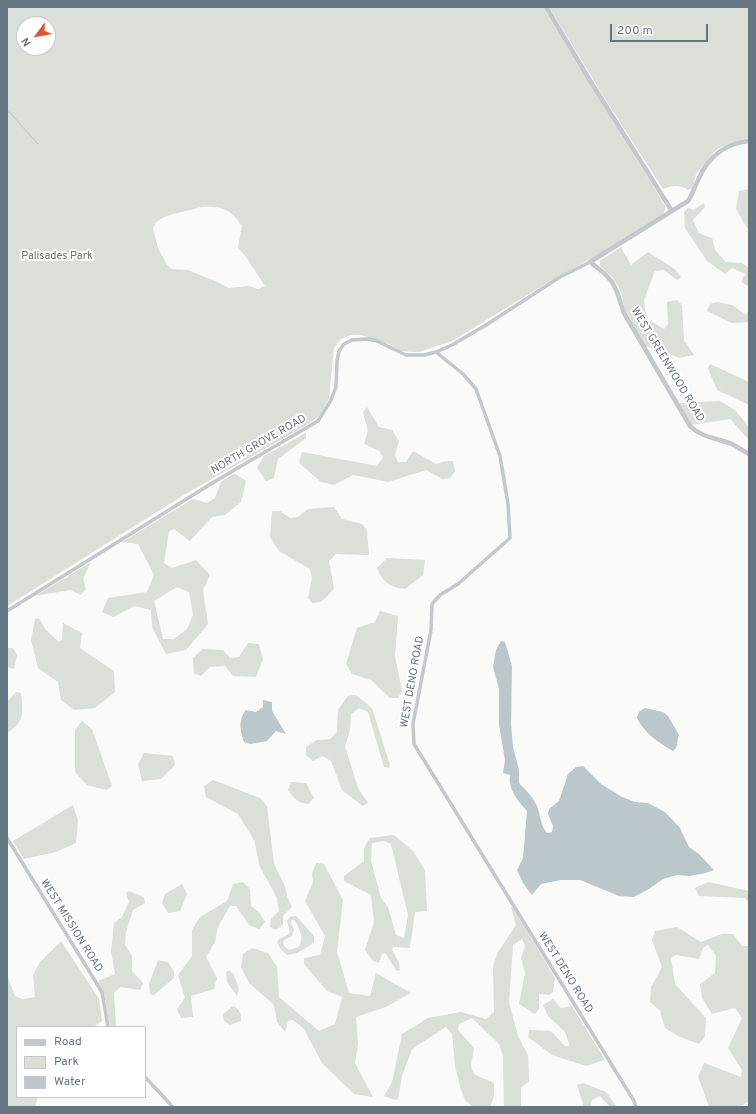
<!DOCTYPE html>
<style>
body{margin:0}
#map{position:relative;width:756px;height:1114px;overflow:hidden;background:#fafaf8;font-family:Overpass,sans-serif}
canvas{display:block}
.frame{position:absolute;inset:0;border:8px solid #657683;pointer-events:none}
.legend{position:absolute;left:16px;top:1026px;width:130px;height:72px;box-sizing:border-box;background:#fff;border:1px solid #c1c8cd;margin:0;padding:5px 7px;list-style:none;font-size:12px;color:#657683}
.legend li{display:flex;align-items:center;gap:8px;height:20px}
.legend b{width:20px;border:1px solid #c1c8cd}
.north{position:absolute;left:16px;top:16px;width:40px;height:40px;box-sizing:border-box;background:#fff;border:1px solid #c1c8cd;border-radius:50%;rotate:238deg;font-size:11px;font-weight:700;line-height:16px;text-align:center;color:#657683}
.north::after{content:'';display:block;margin:auto;width:14px;height:18px;background:#e4572e;clip-path:polygon(50% 0,100% 100%,50% 72%,0 100%)}
.scale{position:absolute;left:610px;top:24px;width:98px;height:18px;box-sizing:border-box;border:2px solid #657683;border-top:0;padding-left:5px;font-size:12px;line-height:14px;white-space:nowrap;color:#657683;-webkit-text-stroke:3px #fff;paint-order:stroke}
</style>
<div id="map">
<canvas width="756" height="1114"></canvas>
<div class="frame"></div>
<ul class="legend">
<li><b style="height:5px;background:#c3c8cc"></b>Road</li>
<li><b style="height:11px;background:#dadfd7"></b>Park</li>
<li><b style="height:11px;background:#bbc7cb"></b>Water</li>
</ul>
<div class="north">N</div>
<div class="scale">200 m</div>
</div>
<script>
const context = document.querySelector('canvas').getContext('2d');
context.lineJoin = 'round';
function fill(path, color) { context.fillStyle = color; context.fill(path, 'evenodd'); }
function trace(path, color, width, dash) { context.strokeStyle = color; context.lineWidth = width; context.lineCap = dash ? 'butt' : 'round'; context.setLineDash(dash || []); context.stroke(path); }
function drawText(font, color, halo, rows, align = 'center') {
  context.font = font + ' Overpass,sans-serif'; context.lineWidth = 4; context.setLineDash([]); context.textBaseline = 'middle'; context.strokeStyle = halo; context.fillStyle = color; for (const [text, x, y, turn = 0] of rows) {
    context.save(); context.translate(x, y); context.rotate((+turn || 0) * Math.PI / 180); context.textAlign = isNaN(turn) ? turn : align; if (halo) context.strokeText(text, 0, 0); context.fillText(text, 0, 0); context.restore();
  }
}
const green = new Path2D(`
 M7,7H543L666,207L663,214L612,247L550,281L452,341L419,352H412L400,351L391,345L361,335H351L341,339L334,348L329,398L319,416L305,426L187,493L7,606ZM24,24H48V48H24ZM201,207C222,206 230,209 242,226L238,248L246,257L265,286L258,289L249,286L229,288L215,281L188,270L172,269L167,265L158,248L153,229L155,223C166,213 186,212 201,207Z
 M549,7H749V138L740,140L719,148L712,154L696,174L693,188L688,190C679,184 673,186 663,189L609,105Z
 M749,189V228H747L736,209L739,191Z
 M704,203L705,207L693,220L699,233L712,238L715,250L726,262L742,263L749,268V287L741,282L745,274L732,268L725,274L707,261L685,228L684,212L688,208L693,210Z
 M621,247L631,265L648,252L676,270L681,277L677,280L664,270L655,271L644,300L646,318L664,329L668,324L667,302L677,300L682,305L684,340L694,355L679,358L664,351L645,346L625,309L621,292L613,278L600,266V261Z
 M717,302L732,305L746,315L749,311V322L732,323L707,311L710,304Z
 M710,364L749,382V405L717,390L708,368Z
 M720,401L735,410L749,427V440L730,419L691,425L679,403Z
 M367,407L379,427L392,430L399,441L395,455L398,462H406L413,451L436,464L446,461H453L455,471L450,478L442,479L426,470L388,482L353,475L334,485L321,482L299,463L302,452L377,466L383,457L379,451L364,444L368,431L363,412Z
 M306,433V438L278,459L274,478L266,481L257,468L264,456Z
 M234,473L246,481L241,502L225,515L212,517L190,541L174,529L169,531L164,563L172,568L196,560L210,575L203,590L208,624L186,650L166,654L152,627L151,610L135,606L113,617L102,612L108,598L147,592L154,575L138,544L122,542L193,499L207,503L215,498L221,482ZM177,587L189,592L193,615L187,629L174,639H163L154,601Z
 M334,507L342,519L362,524L367,530L369,555L336,554L329,561L334,589L321,602L312,603L308,598L312,578L310,569L279,551L270,537L272,511H280L290,518L298,517L308,509Z
 M387,558L425,560L423,575L405,589C390,587 383,583 377,568Z
 M91,562L83,579L86,589L81,595L70,590L35,596Z
 M380,611L398,616L395,656L402,691L398,698H390L371,680L352,674L346,664L357,628L375,622Z
 M39,618L46,630L59,642L62,640L63,623L82,633L80,648L114,671L115,692L95,708L74,710L61,700L58,682L38,668L31,640L35,619Z
 M248,643L259,644L263,659L256,677L233,676L225,666L210,667L201,676L194,673L193,658L202,649L223,650L230,658L239,657Z
 M7,648H13L17,655L14,669L7,667Z
 M16,692L21,693C23,712 25,722 7,733V702Z
 M356,695L372,708L390,765L389,768L384,767L368,712L359,708L351,714L350,730L345,746L358,788L368,803L363,806L342,790L331,761L322,756L313,761L306,755V747L317,740L330,739L337,732L338,710L348,696Z
 M82,721L92,729L112,786L107,790L87,785L75,772V730Z
 M144,753L173,756L175,765L161,779L142,781L138,764Z
 M213,780L260,798L267,806L274,864L285,886L287,896L292,907L283,916V925L276,930L270,927L271,919L279,911L277,898L260,867L254,840L238,814L206,797L204,786Z
 M291,782L306,783L314,798L308,804C298,803 294,799 288,790Z
 M73,805L78,821L76,843L56,852L24,859L13,841Z
 M394,835L413,851L425,870L427,911L415,912L410,948L393,947L392,950L399,962L400,970L397,971L385,953L382,954L379,963L373,961L365,950L374,922L371,895L344,881V876L364,861V848L370,838ZM384,841L391,844L408,915L404,938L396,935L388,907L381,898L371,861L372,843Z
 M316,863L324,864L343,900L337,952L349,993L370,996L376,973L411,993L386,1007L356,1017L358,1044L355,1063L373,1097L354,1094L322,1063L304,1029L293,1020L288,1021L285,1032L277,1022L274,1005L249,983L241,967L243,954L252,948L268,953L277,967L279,997L319,1031L335,1024L342,997L327,991L304,964V958L320,955L325,936L305,901L313,882L312,874Z
 M243,882L250,889L251,906L259,912L265,922L259,929L249,925L236,906H230L218,927L215,942L206,957L217,978L214,989L191,996L193,1017L181,1018L177,1009L185,998L178,975L192,956V930L200,917L227,901L233,884Z
 M708,882L749,891V903L745,898L699,896L695,888Z
 M182,884L187,894L180,911L168,913L162,903L165,894Z
 M129,891L144,897L145,903L133,910L126,932L125,945L132,956V971L143,983L140,990L120,987L114,993L116,1027H110L104,993L98,981L115,974L111,951L114,923L122,917L129,902L126,893Z
 M512,906L555,978L553,992L549,995L539,994V1009L535,1014L519,1004L525,973L521,958L525,946L522,939L513,945L509,1002L518,1036L528,1055L529,1081L521,1088V1107H504L503,1056L499,1044L472,1018L459,1024L458,1030L474,1048C469,1075 469,1072 494,1083V1096L490,1107H473L465,1100L461,1090L455,1066L452,1034L446,1027L412,1049L402,1076L398,1099L395,1100L384,1096L392,1082L402,1034L428,1018L461,1012L486,1019L494,1012L493,966L498,952L516,925L511,907Z
 M296,916C303,922 307,929 314,936V943L297,953L287,955L280,948L277,942C280,937 287,937 290,932L287,921L290,917ZM291,920H294C300,928 304,938 299,947L289,950L284,946L283,941L292,936L294,930L291,923Z
 M677,927L701,942L722,934H733L742,946H749V1101L739,1107H709L698,1076L704,1063L741,1077L742,1070L728,1048L742,1018L735,1008L712,1014L702,998L700,984L715,973L716,956L708,945L703,948L699,959L676,955L671,958L675,984L706,1018L705,1036L699,1044L678,1036L665,1028L660,1011L650,1002L651,987L662,967L652,940L655,931Z
 M61,941L99,999L102,1021L93,1027H17V1097H38L35,1107H7V975L15,996L23,999L35,997L33,975L40,962Z
 M158,960L168,962L174,972V978L154,995L150,994L149,984Z
 M229,970L234,975L239,989L237,996L227,982L226,972Z
 M553,999L561,1008L572,1006L605,1060L586,1066L552,1055L528,1037L529,1030L551,1031L565,1046H570L565,1032L548,1016L543,1005Z
 M233,1006C240,1009 241,1013 241,1021L230,1025L224,1021L223,1014Z
 M583,1083L606,1092L617,1107H610L600,1096L592,1100L590,1107H584L577,1085Z`);
const water = new Path2D(`
 M501,641L505,642L512,666L511,724L513,747L519,770V783C526,790 533,797 537,806C541,816 540,825 547,833L552,832L553,826L548,814L549,809L559,801L568,774L576,767L583,766L601,784L622,797L635,802L648,803L665,812L680,828L689,847L699,854L714,870L706,873L690,876L677,875L663,879L649,889L634,897L619,896L580,880H561L541,884L532,895L523,883L517,870L523,858L527,811C517,800 508,789 510,775L503,773L505,760L499,725V689L493,667L496,650Z
 M263,700L272,702V711L286,734L276,731L267,741L251,744L244,742C240,731 238,719 246,710L256,712L263,707Z
 M645,708L663,712L668,716L679,735C676,742 679,747 673,751C659,743 644,733 637,718L639,712Z`);
const stream = new Path2D(`
 M7,112H9L12,115L38,144`);
const minor = new Path2D(`
 M436,352L463,374L476,389L500,456L508,504L510,538L458,584L440,595L432,604L431,630L413,724L414,744L634,1101L636,1107
 M7,611L214,482L318,421L331,400L336,387L337,361L339,351L344,344L352,340L368,339L377,341L406,355H424L436,352L452,345L486,325L560,277L590,262
 M7,838L102,992L108,1027
 M145,1077L173,1107`);
const tertiary = new Path2D(`
 M546,7L591,82L672,211
 M749,141C726,143 708,157 699,178C695,186 693,193 688,201L590,262L604,273L612,282L617,292L624,313L690,426C702,438 717,438 732,444C738,447 743,451 749,454`);
const parkNames = [
 ["Palisades Park",57,257]
];
const streetNames = [
 ["WEST GREENWOOD ROAD",667,365,59],
 ["NORTH GROVE ROAD",259,445,-30],
 ["WEST DENO ROAD",413,682,-80],
 ["WEST MISSION ROAD",71,926,58],
 ["WEST DENO ROAD",565,973,58]
];
fill(green, '#dadfd7');
fill(water, '#bbc7cb');
trace(stream, '#bbc7cb', 1);
trace(minor, '#c3c8cc', 3.5);
trace(tertiary, '#c3c8cc', 4.5);
drawText('11px', '#687a64', '#fff', parkNames);
drawText('11px', '#657683', '#fff', streetNames);
</script>
